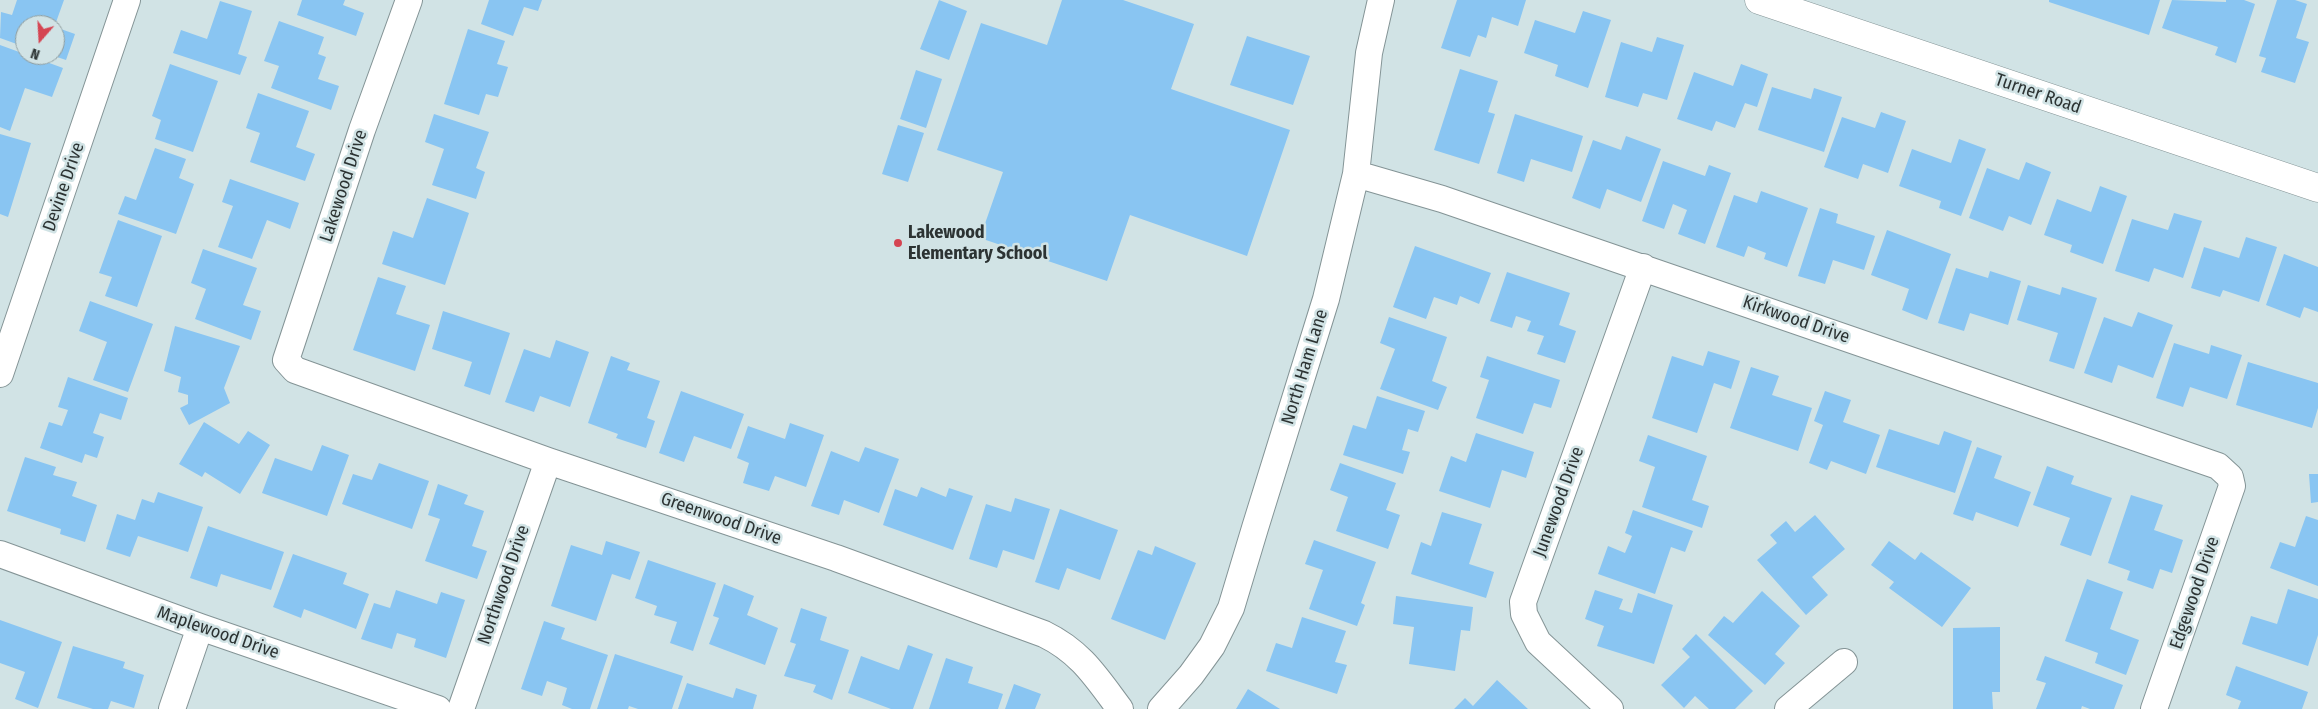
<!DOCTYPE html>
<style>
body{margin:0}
#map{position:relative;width:2318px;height:709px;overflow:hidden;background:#d1e3e5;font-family:"Fira Sans Condensed",sans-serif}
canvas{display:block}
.north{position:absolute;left:15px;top:15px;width:50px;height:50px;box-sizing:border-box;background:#d1e3e5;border:1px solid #8f9d9e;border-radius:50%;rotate:199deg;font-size:14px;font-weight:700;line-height:20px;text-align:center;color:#2c3333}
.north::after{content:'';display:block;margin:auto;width:18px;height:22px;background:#d54552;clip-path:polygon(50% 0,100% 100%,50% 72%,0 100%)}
</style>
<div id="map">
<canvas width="2318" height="709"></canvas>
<div class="north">N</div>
</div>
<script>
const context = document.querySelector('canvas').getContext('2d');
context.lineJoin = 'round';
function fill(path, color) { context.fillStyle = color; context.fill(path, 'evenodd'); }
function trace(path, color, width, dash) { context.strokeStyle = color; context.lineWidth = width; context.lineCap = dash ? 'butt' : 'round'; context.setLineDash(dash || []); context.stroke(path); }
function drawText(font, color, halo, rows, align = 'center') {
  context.font = font + ' "Fira Sans Condensed",sans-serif'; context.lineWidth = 5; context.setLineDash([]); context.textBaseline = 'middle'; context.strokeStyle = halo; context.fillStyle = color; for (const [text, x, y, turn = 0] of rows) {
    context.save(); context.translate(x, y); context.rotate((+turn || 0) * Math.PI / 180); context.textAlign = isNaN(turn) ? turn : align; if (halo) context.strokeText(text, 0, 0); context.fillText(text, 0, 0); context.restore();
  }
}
const building = new Path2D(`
 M17,0H64L55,25H25V47L0,38L1,12L12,15Z
 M302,0H345L343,5L364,13L356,36L297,15Z
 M489,0H542L538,11L524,7L513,36L481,24Z
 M939,0L967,11L949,60L920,49Z
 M1062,0H1123L1194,24L1171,89L1290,130L1247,256L1130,215L1107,281L980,238L1003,172L937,150L981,23L1047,45Z
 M1457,0H1526L1518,26L1492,17L1486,38L1478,35L1470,57L1441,48Z
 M2049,0H2160L2149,35L2049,2Z
 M2172,0L2226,2V0H2244L2255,4L2236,63L2215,55L2218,47L2162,28Z
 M2277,0H2295L2307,4L2296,38L2309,42L2295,83L2261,72L2266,58L2259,56Z
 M220,1L252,11L238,54L247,57L240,75L173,53L181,30L207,39Z
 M1583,11L1611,20L1588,88L1555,76L1558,65L1524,53L1535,20L1575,33Z
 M279,21L324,37L318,54L326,57L318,79L339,86L331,110L271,88L279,66L264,61Z
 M55,27L75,34L66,60L51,55H55Z
 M468,29L505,41L497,64L508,67L498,97L486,94L479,115L444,104Z
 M1247,36L1310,56L1293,105L1230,85Z
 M1657,37L1684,45L1667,100L1643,93L1638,107L1605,97L1621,42L1652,52Z
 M0,45L63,68L52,97L25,88L10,131L0,127Z
 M170,64L218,81L193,152L155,139L161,120L152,116Z
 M1741,64L1768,74L1757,107L1745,103L1735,128L1716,121L1712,131L1677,119L1694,72L1733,86Z
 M1460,69L1498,81L1488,112L1495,114L1479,164L1434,150Z
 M916,70L942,79L926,128L900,119Z
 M1772,87L1811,99L1814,88L1842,97L1824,152L1758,130Z
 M258,93L309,111L296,147L315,154L305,181L250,162L260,133L246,128Z
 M1881,112L1906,121L1888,173L1863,164L1858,179L1824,167L1842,117L1875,128Z
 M434,114L489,132L476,168L485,172L476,199L432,185L444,149L425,142Z
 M1515,114L1583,136L1572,172L1531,159L1524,182L1497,173Z
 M898,125L924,133L908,182L882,174Z
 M0,134L31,143L8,217L0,214Z
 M1626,136L1661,149L1641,202L1607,189L1600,209L1572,198L1593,140L1621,150Z
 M1959,139L1986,149L1961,216L1939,208L1941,201L1899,186L1912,149L1951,163Z
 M155,148L186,159L179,178L194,184L176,234L118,214L125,196L136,200Z
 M1663,161L1705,176L1709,165L1731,173L1705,244L1678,234L1687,210L1673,204L1664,229L1642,221Z
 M2026,162L2051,172L2031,225L2009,216L2003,231L1969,218L1987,168L2019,180Z
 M230,179L299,203L290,229L267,220L252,259L218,247L233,206L222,202Z
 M2100,186L2127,196L2103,264L2070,252L2072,245L2044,235L2057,199L2091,212Z
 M1761,191L1808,208L1787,267L1764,259L1766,253L1748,246L1744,257L1716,247L1734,195L1757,203Z
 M427,198L469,213L445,285L382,264L393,231L413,238Z
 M1820,208L1838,214L1836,223L1875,236L1864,270L1833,260L1825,284L1798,276Z
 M2174,213L2202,221L2183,278L2154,268L2149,282L2115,271L2132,219L2168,230Z
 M118,220L162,236L137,307L105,296L112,277L99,273Z
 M1887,230L1951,254L1927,320L1902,310L1909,289L1871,275Z
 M2246,237L2277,247L2259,302L2223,290L2220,297L2191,288L2204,247L2239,258Z
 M1415,246L1491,273L1479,304L1460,296L1457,305L1434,297L1426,319L1393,307Z
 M203,249L257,268L243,305L261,311L251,340L195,319L206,289L191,283Z
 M2284,254L2318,267V312L2304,307L2300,318L2266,305Z
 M1956,268L1988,278L1990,271L2021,281L2008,325L1970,313L1964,331L1938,323Z
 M1507,272L1570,293L1559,325L1576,331L1565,363L1537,354L1544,336L1527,331L1531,321L1516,316L1512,328L1490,321Z
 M378,277L406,286L396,314L430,325L415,371L353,350Z
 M2028,285L2060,295L2062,287L2097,298L2074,369L2049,361L2058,333L2017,320Z
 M90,301L153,324L128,392L93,380L107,342L79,331Z
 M443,311L510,333L490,395L464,386L472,362L432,349Z
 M2138,312L2173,325L2153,378L2118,365L2112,383L2084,373L2104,317L2132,327Z
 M1389,317L1447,337L1432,381L1447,387L1438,410L1380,389L1395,349L1380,343Z
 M175,326L240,346L224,388L230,403L189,425L180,408L188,404V395L178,392L181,377L164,371Z
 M556,340L589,352L570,407L540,396L534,412L505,402L524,349L550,358Z
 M2174,343L2209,354L2211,345L2242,355L2227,399L2190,387L2183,407L2156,398Z
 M1708,351L1740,361L1731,389L1714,383L1697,433L1652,418L1672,356L1703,366Z
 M611,356L630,363L627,370L660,381L647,418L655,421L646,448L616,438L618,434L588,423Z
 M1487,356L1560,380L1551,408L1534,403L1523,434L1476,418L1489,380L1480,377Z
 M2248,362L2318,383V408L2312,428L2236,405Z
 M1751,367L1779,376L1772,395L1812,408L1798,451L1730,428Z
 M68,377L128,398L121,420L100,413L93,433L104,437L97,458L85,454L82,463L40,448L49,422L62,426L68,410L58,407Z
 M681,391L744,414L731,449L694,436L684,462L659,453Z
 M1825,391L1851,400L1843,422L1880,435L1866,474L1831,461L1827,470L1809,463L1823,425L1814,421Z
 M1377,396L1425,411L1418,432L1408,429L1402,450L1410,452L1403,474L1343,455L1353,425L1366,429Z
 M204,422L239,444L248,431L270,445L240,494L205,472L202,477L179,464Z
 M790,423L824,435L806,487L775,476L769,491L743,483L749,463L737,458L748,426L785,439Z
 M1889,429L1939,445L1944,431L1972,441L1955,493L1876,467Z
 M1476,433L1534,452L1526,478L1502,470L1490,508L1439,491L1451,456L1466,462Z
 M1648,435L1707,456L1692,500L1709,506L1702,528L1642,507L1655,467L1639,461Z
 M322,445L349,455L327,516L262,493L275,458L312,471Z
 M865,447L899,459L879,513L844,500L839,515L811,506L831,451L859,462Z
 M1977,447L2002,456L1994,478L2031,492L2018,527L1976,512L1973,521L1953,514Z
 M25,457L56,467L53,475L77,482L72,496L97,505L85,542L60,534L61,529L7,511Z
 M379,463L429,481L412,529L342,504L353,474L372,480Z
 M1340,463L1396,483L1386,510L1400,515L1388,549L1336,531L1348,497L1330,490Z
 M2047,466L2074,476L2071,484L2112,498L2091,556L2060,545L2070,518L2033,505Z
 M2309,474H2318V502L2311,503Z
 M438,484L468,495L464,504L484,511L472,546L487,551L477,579L425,561L440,519L428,515Z
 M921,487L946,497L949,488L973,496L953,550L883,525L895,489L917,497Z
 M158,492L203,507L188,552L138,536L130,557L106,549L117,514L135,520L142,499L154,503Z
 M2131,495L2163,505L2154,530L2183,540L2172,573L2160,569L2153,589L2127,580L2130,571L2108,563Z
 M1015,498L1050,509L1034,560L1003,550L997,568L969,559L986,504L1011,512Z
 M1060,509L1118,530L1100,580L1067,568L1059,590L1035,582Z
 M1633,510L1693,531L1685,552L1671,547L1655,594L1598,574L1608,546L1625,553L1632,536L1625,533Z
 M1442,512L1482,524L1469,564L1494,572L1486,598L1411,574L1421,542L1431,546Z
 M1815,515L1845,549L1812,577L1828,595L1806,615L1757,560L1777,543L1770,535L1786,521L1795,532Z
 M2306,516L2318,520V586L2270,568L2280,542L2295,547Z
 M208,526L284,552L271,590L221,574L217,587L190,578Z
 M1314,540L1376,562L1361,603L1365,605L1357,626L1309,609L1323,570L1305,564Z
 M606,541L640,552L630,580L612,574L596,621L551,606L571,545L602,555Z
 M1889,541L1915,560L1921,552L1971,588L1942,627L1889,588L1894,582L1871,565Z
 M1155,546L1196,563L1165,640L1111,619L1138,550L1152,555Z
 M293,554L347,573L343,584L369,594L356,629L304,609L301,618L273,607Z
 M648,560L716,583L693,651L670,643L677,622L654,615L657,606L635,598Z
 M2087,579L2123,592L2110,629L2139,640L2126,675L2095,663L2098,653L2065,641Z
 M724,584L754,596L747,615L778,628L765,665L709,644L719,618L713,616Z
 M2288,589L2318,599V635L2308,666L2242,644L2251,616L2277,624Z
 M396,590L437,604L441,592L465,600L446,658L414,647L416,639L397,633L392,649L361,639L374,603L390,608Z
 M1595,590L1623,599L1619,609L1632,613L1638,593L1673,605L1654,664L1597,646L1604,626L1585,619Z
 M1762,591L1800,626L1775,654L1785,663L1765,685L1708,635L1724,616L1733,623Z
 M1396,596L1473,607L1470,631L1461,630L1455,671L1409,664L1414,627L1393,624Z
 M801,608L827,617L820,640L849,650L832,700L813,692L816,685L784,676L796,644L790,642Z
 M1302,617L1346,631L1335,662L1347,665L1337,694L1266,671L1276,643L1292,648Z
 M0,620L62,642L38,708L15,699L25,672L0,663Z
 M544,621L565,628L561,639L608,655L590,709H572L562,705L567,688L547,681L542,696L521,689Z
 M2000,627V692H1992L1993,709H1953V628Z
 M1696,634L1753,691L1735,709H1709L1695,696L1684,708L1661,685L1690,657L1682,649Z
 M908,645L933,654L913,709H891L848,693L861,656L899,670Z
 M73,646L125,662L123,668L144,675L134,708L111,701L108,709H93L57,698Z
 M615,654L683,676L672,709H638L629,706L628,709H597Z
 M2045,656L2123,685L2114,709H2090L2082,706L2081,709H2036L2046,683L2036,680Z
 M946,658L973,667L968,683L1003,694L998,709H929Z
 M2236,666L2308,692L2302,709H2238L2241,701L2226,695Z
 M1497,680L1528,709H1454L1465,698L1473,706Z
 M687,683L733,698L736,688L757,695L753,709H678Z
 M1014,684L1041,694L1035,709H1005Z
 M1248,689L1280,709H1236Z`);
const minor = new Path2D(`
 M409,0L362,130L286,360L295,370L548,461L836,558L1044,634C1081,652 1096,677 1120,709
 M1356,174L1442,199L2218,466L2230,477L2232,486L2154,709
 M0,374L127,0
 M0,554L200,627L438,709
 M172,709L200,627
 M461,709L548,461
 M1161,709L1191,675L1212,646L1231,608L1255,528L1326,299L1356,174L1369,53L1381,0
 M1610,709L1538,642L1524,614L1523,602L1643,267
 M1788,709L1844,662`);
const major = new Path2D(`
 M1759,0L2318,188`);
const markers = [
 [898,243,5,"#d54552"]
];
const streetNames = [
 ["Turner Road",2038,94,19],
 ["Lakewood Drive",344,186,-72],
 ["Devine Drive",64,187,-71],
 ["Kirkwood Drive",1796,320,19],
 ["North Ham Lane",1305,367,-73],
 ["Junewood Drive",1559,502,-70],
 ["Greenwood Drive",721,519,19],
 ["Northwood Drive",504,585,-71],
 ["Edgewood Drive",2195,593,-71],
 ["Maplewood Drive",218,633,19]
];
const poiNames = [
 ["Lakewood",908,233],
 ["Elementary School",908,254]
];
fill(building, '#89c5f2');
trace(minor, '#849496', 28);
trace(major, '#849496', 29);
trace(minor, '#fff', 26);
trace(major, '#fff', 28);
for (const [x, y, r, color] of markers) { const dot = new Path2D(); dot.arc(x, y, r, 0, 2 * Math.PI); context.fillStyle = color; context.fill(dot); trace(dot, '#d1e3e5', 2); }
drawText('18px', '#2c3333', '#d1e3e5', streetNames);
drawText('bold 18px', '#2c3333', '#d1e3e5', poiNames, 'left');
</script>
